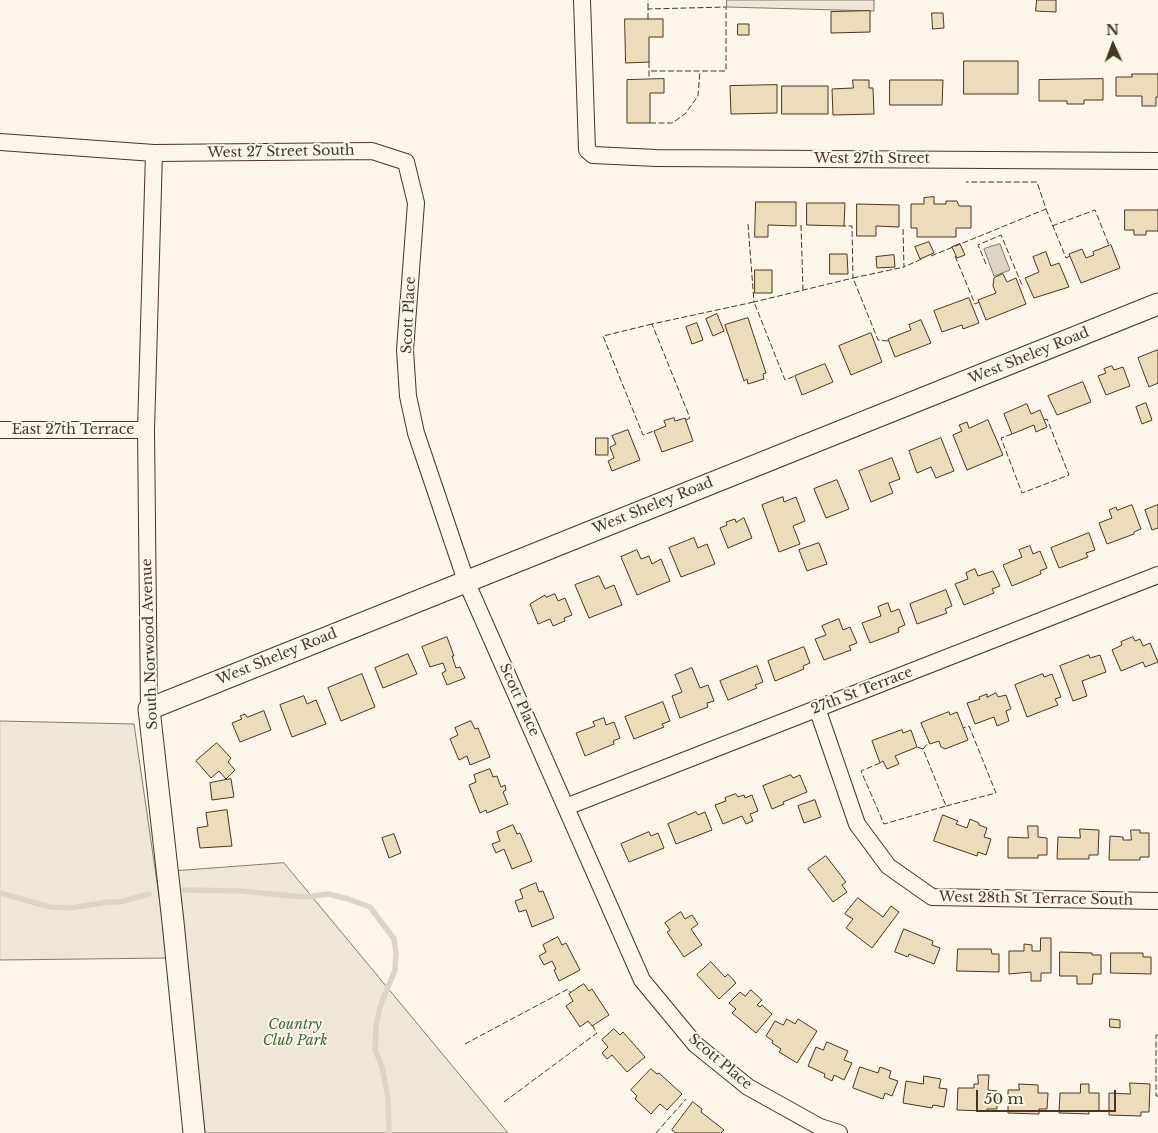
<!DOCTYPE html>
<style>
body{margin:0}
#map{position:relative;width:1158px;height:1133px;overflow:hidden;background:#fbf6e9;font-family:"Libre Baskerville",serif}
canvas{display:block}
.north{position:absolute;left:1088px;top:20px;width:50px;height:50px;-webkit-text-stroke:4px #fbf6e9;paint-order:stroke;rotate:358deg;font-size:14px;font-weight:700;line-height:20px;text-align:center;color:#4a3520}
.north::after{content:'';display:block;margin:auto;width:18px;height:22px;background:#4a3520;clip-path:polygon(50% 0,100% 100%,50% 72%,0 100%)}
.scale{position:absolute;left:976px;top:1090px;width:140px;height:22px;box-sizing:border-box;border:2px solid #4a3520;border-top:0;padding-left:6px;font-size:15px;line-height:18px;white-space:nowrap;color:#4a3520;-webkit-text-stroke:4px #fbf6e9;paint-order:stroke}
</style>
<div id="map">
<canvas width="1158" height="1133"></canvas>
<div class="north">N</div>
<div class="scale">50 m</div>
</div>
<script>
const context = document.querySelector('canvas').getContext('2d');
context.lineJoin = 'round';
function fill(path, color) { context.fillStyle = color; context.fill(path, 'evenodd'); }
function trace(path, color, width, dash) { context.strokeStyle = color; context.lineWidth = width; context.lineCap = dash ? 'butt' : 'round'; context.setLineDash(dash || []); context.stroke(path); }
function drawText(font, color, halo, rows, align = 'center') {
  context.font = font + ' "Libre Baskerville",serif'; context.lineWidth = 4; context.setLineDash([]); context.textBaseline = 'middle'; context.strokeStyle = halo; context.fillStyle = color; for (const [text, x, y, turn = 0] of rows) {
    context.save(); context.translate(x, y); context.rotate((+turn || 0) * Math.PI / 180); context.textAlign = isNaN(turn) ? turn : align; if (halo) context.strokeText(text, 0, 0); context.fillText(text, 0, 0); context.restore();
  }
}
const green = new Path2D(`
 M727,0H874V11L727,7Z
 M0,721L134,724L168,958L0,960Z
 M284,863L508,1133H205L177,871Z`);
const water = new Path2D(`
 M1000,244L1010,270L994,276L984,249Z`);
const stream = new Path2D(`
 M184,890L241,891L304,897L329,894L348,899L370,907L394,939L396,954L395,970L380,1007L376,1026L375,1049L382,1067L388,1098L389,1133
 M0,893L50,907L71,908L108,902H120L149,894`);
const building = new Path2D(`
 M1037,0H1056V12L1036,11Z
 M870,11V32L831,33V12Z
 M932,13H943L944,28L933,29Z
 M625,19H663V37H649V62L626,63Z
 M738,24H749V35H738Z
 M964,61H1018V94H964Z
 M1132,74H1158V97H1156V106H1142V96H1116V77H1132Z
 M664,79V93H650V123H627V80Z
 M1103,79V100H1084V104H1067V101H1039V80Z
 M853,80H869V88H873L874,114L833,115L832,89L853,88Z
 M890,80H943L942,105H890Z
 M777,85V113L731,114L730,86Z
 M782,86H828V114H782Z
 M934,197V204H946V201H957L959,206H971V228H956V237H917V228H911V204H924V198Z
 M756,202H796V226L768,225V237H755Z
 M807,203H845L844,226L807,225Z
 M857,204L899,205V227L876,226V236H857Z
 M1125,210H1158V231H1146V235H1134V230H1125Z
 M929,242L934,253L920,259L915,247Z
 M960,244L965,255L957,258L952,247Z
 M1111,245L1120,268L1081,283L1069,254L1082,249L1086,258L1094,255L1093,252Z
 M1046,252L1051,266L1059,263L1069,287L1034,298L1025,278L1039,272L1033,257Z
 M830,254H847L848,274H830Z
 M894,255L895,267L877,268L876,257Z
 M755,270H772V293H755Z
 M1003,274L1007,282L1016,278L1026,304L986,320L978,300L996,293L993,286L994,278Z
 M969,298L979,323L963,329L962,325L942,332L934,311Z
 M717,314L724,331L713,336L706,319Z
 M748,318L766,373L763,374L764,379L748,384L747,379L744,381L725,325Z
 M921,320L931,343L895,357L888,339L911,330L909,325Z
 M697,323L703,340L692,344L686,327Z
 M871,333L882,362L851,375L839,346Z
 M1158,350V383L1149,387L1138,358Z
 M825,364L833,382L802,395L795,376Z
 M1112,366L1114,370L1123,367L1130,386L1106,395L1098,376L1106,373L1104,369Z
 M1083,382L1091,402L1057,415L1048,396Z
 M1146,403L1152,420L1142,424L1136,407Z
 M1027,404L1031,414L1040,410L1047,427L1036,432L1034,425L1012,434L1004,414Z
 M674,418L675,421L685,418L693,441L662,452L654,431L666,426L664,421Z
 M988,420L1003,455L967,470L953,435L962,431L959,425L967,422L969,428Z
 M628,430L640,460L612,471L608,461L614,458L610,447L616,444L612,436Z
 M596,438H608V455H596Z
 M941,438L954,471L936,478L931,467L917,473L909,451Z
 M892,458L900,479L889,483L893,493L871,502L859,471Z
 M837,480L849,509L826,518L814,489Z
 M783,497L784,502L796,497L805,521L793,526L800,544L779,552L762,505Z
 M1132,505L1141,529L1134,532V534L1107,544L1099,523L1112,518L1109,510L1116,507L1117,510Z
 M1158,505V528L1152,530L1145,510Z
 M744,518L752,538L728,548L720,528L727,525L726,522L735,519L736,522Z
 M1089,533L1095,550L1086,553L1088,557L1059,568L1051,548Z
 M694,538L698,548L707,544L715,564L681,577L669,548Z
 M819,543L827,564L807,571L799,550Z
 M1030,546L1033,554L1040,551L1047,568L1040,571L1041,574L1012,586L1003,565L1022,557L1019,550Z
 M637,550L641,559L649,556L652,564L661,559L670,581L637,595L621,557Z
 M975,569L978,576L993,571L1000,586L992,589L994,593L964,605L955,584L968,579L966,573Z
 M599,576L605,589L614,585L622,605L589,618L575,585Z
 M946,590L952,606L945,609L947,613L917,624L910,604Z
 M555,594L558,601L565,598L572,615L564,618L565,621L553,626L550,619L538,624L530,604L545,595L546,597Z
 M888,603L891,612L899,609L905,625L898,628L899,632L870,643L862,623L881,616L878,607Z
 M839,619L843,630L850,627L857,643L849,646L851,650L824,660L815,639L826,635L822,626Z
 M447,637L454,656H452L456,668L460,667L465,678L447,685L442,673L446,671L443,663L430,667L422,647Z
 M1133,637L1135,641L1140,639L1143,646L1150,643L1158,662L1145,667L1143,662L1121,671L1112,650L1122,645L1121,642Z
 M804,647L810,663L803,666L804,669L775,681L768,661Z
 M408,654L417,674L383,688L375,668Z
 M1089,655L1090,658L1100,655L1106,672L1082,681L1087,696L1073,701L1060,666Z
 M757,666L763,682L755,685L757,688L728,700L720,681Z
 M692,668L700,688L708,685L714,701L707,703L708,707L680,718L672,696L682,692L675,675Z
 M362,674L375,707L341,721L328,688Z
 M1043,674L1044,677L1052,674L1061,697L1055,699L1058,705L1027,717L1015,685Z
 M996,693L998,697L1006,695L1011,709L1006,711L1009,721L997,726L994,717L975,724L967,703L980,699L979,697L987,694V697Z
 M304,696L307,704L316,700L326,724L292,737L280,705Z
 M663,702L670,721L662,724L664,727L634,739L625,717Z
 M264,711L271,730L240,742L232,723L242,719L240,716L245,714L247,717Z
 M949,712L950,715L957,712L968,740L945,749L941,747L939,741L930,744L921,723Z
 M604,718L606,725L614,722L620,738L613,741L614,744L585,756L576,733L595,726L593,722Z
 M471,721L475,729L478,728L490,757L470,765L467,756L459,760L450,739L458,735L455,728Z
 M902,730L903,733L911,730L917,747L895,756L899,764L887,769L883,761L880,763L872,741Z
 M217,743L231,758L228,762L235,770L226,779L219,771L211,778L196,761Z
 M490,769L493,777L497,776L501,787L505,785L506,790L503,792L508,804L487,813L486,810L480,813L469,785L476,782L474,775Z
 M791,775L793,778L800,775L807,792L783,802L784,804L772,809L763,786Z
 M231,779L234,797L212,800L210,783Z
 M736,794L738,797L744,795L745,798L752,795L758,811L750,814L753,821L746,824L742,816L723,824L715,805L726,801L725,798Z
 M815,800L821,817L804,823L798,806Z
 M227,810L232,846L200,848L197,828L208,826L206,813Z
 M696,812L698,815L705,812L712,830L676,844L668,824Z
 M943,815L958,821L956,824L967,828L970,819L979,823V825L987,828L984,837L991,839L986,855L978,852L977,856L934,841Z
 M513,825L517,834L520,833L532,861L512,869L504,849L496,853L492,844L500,841L497,832Z
 M1028,826H1038V837L1047,838V855H1038V858H1008V837L1028,838Z
 M1080,829L1099,830L1098,855H1089V859H1057L1058,837L1080,838Z
 M1131,830H1140V833H1149V857H1140V860H1109L1110,836L1123,837V840H1131Z
 M649,832L651,836L658,833L664,848L629,862L621,844Z
 M394,834L401,853L389,858L382,838Z
 M826,856L846,882L842,885L847,892L833,902L808,869Z
 M536,883L539,892L543,891L554,918L532,927L526,910L519,912L515,901L523,898L520,890Z
 M858,898L883,917L891,906L899,912L872,948L846,928L853,919L845,914Z
 M681,912L685,919L692,915L698,924L691,929L702,945L684,957L667,932L670,930L665,923Z
 M904,929L933,941L932,945L940,948L934,964L909,954L908,957L895,952Z
 M558,937L562,945L566,943L580,970L559,981L554,970L556,969L552,961L544,965L539,956L546,952L543,945Z
 M1041,938H1051V973H1041V981H1031V972L1009,974V951H1024V944L1032,945V951H1040Z
 M958,949H991L992,954H999V972L957,971Z
 M1060,952L1092,953V955H1101V974H1093L1092,984H1077V976H1060Z
 M1111,953H1143V957H1151V974L1111,973Z
 M711,962L725,977L728,974L736,983L719,999L697,975Z
 M584,984L589,991L592,989L609,1015L592,1026L588,1021L580,1027L566,1006L573,1001L569,994Z
 M751,990L762,1000L757,1005L760,1007L762,1005L772,1014L756,1033L732,1013L736,1009L729,1003L740,992L745,996Z
 M787,1019L795,1024L798,1019L817,1031L797,1063L779,1052L781,1049L772,1043L773,1041L766,1036L775,1021L783,1025Z
 M1110,1019L1120,1020V1028L1110,1027Z
 M614,1029L620,1035L623,1032L645,1057L627,1072L612,1055L607,1059L602,1053L608,1047L602,1040Z
 M827,1042L848,1051L844,1060L852,1063L844,1080L834,1075L832,1081L824,1077L825,1074L808,1066L816,1047L823,1050Z
 M860,1067L878,1073L880,1067L891,1071L889,1078L898,1081L892,1096L885,1093L883,1099L853,1088Z
 M651,1069L657,1074L659,1073L682,1094L667,1110L660,1104L651,1114L635,1099L637,1096L631,1090Z
 M978,1075H989L988,1090L997,1091V1109H987V1111L957,1110L958,1088H974V1084H978Z
 M924,1076L941,1079L939,1088L947,1089L944,1107L933,1105L932,1108L903,1103L906,1081L923,1084Z
 M1130,1083L1150,1084L1149,1112H1141V1116L1109,1115V1093L1130,1094Z
 M1019,1084L1038,1085V1093H1048L1047,1109H1039V1114L1008,1113V1090H1019Z
 M1081,1084H1089V1093H1099V1111H1089V1114L1059,1113L1060,1093H1080Z
 M693,1102L702,1109L701,1112L724,1130L721,1133H676L672,1130Z`);
const minor = new Path2D(`
 M582,0L587,150L593,155L656,158L1158,161
 M0,142L154,153L372,151L406,162L416,203L405,350L408,396L416,433L466,581L642,980L695,1044L748,1087L820,1127L839,1133
 M0,430H146
 M817,708L857,824L888,866L932,897L1158,901
 M149,709L146,430L154,153
 M566,807L1158,575`);
const tertiary = new Path2D(`
 M194,1133L173,922L149,709L1158,304`);
const fence = new Path2D(`
 M648,9V0
 M648,19V9L726,7V71H649
 M649,62V79
 M650,123H672L685,114L698,96L700,71
 M1046,209L1066,258L1070,256
 M748,224L754,302L853,278L852,226H844
 M801,225L803,290
 M1052,226L1095,210L1109,245
 M903,229L904,267L924,258
 M931,256L1046,209L1037,182H966
 M955,256L975,304L979,302
 M986,264L978,245L1001,235L1022,285
 M652,324L603,336L643,435L654,431
 M888,341L878,340L853,278L904,267
 M686,420L690,418L652,324L754,302L785,380L795,376
 M1012,434L1001,438L1022,493L1069,475L1047,419L1044,420
 M923,749L929,742
 M880,763L861,771L884,824L946,806L923,749L917,747
 M946,806L996,793L969,726L963,728
 M1158,1035H1156V1096H1158
 M465,1044L568,989L571,993
 M504,1102L597,1033L592,1025
 M656,1133L686,1099`);
const streetNames = [
 ["West 27 Street South",281,152,-1],
 ["West 27th Street",872,159],
 ["Scott Place",409,315,-87],
 ["West Sheley Road",1029,356,-22],
 ["East 27th Terrace",73,430],
 ["West Sheley Road",653,506,-22],
 ["South Norwood Avenue",150,644,-92],
 ["West Sheley Road",277,657,-22],
 ["27th St Terrace",862,691,-21],
 ["Scott Place",519,700,66],
 ["West 28th St Terrace South",1036,899,1],
 ["Scott Place",720,1062,40]
];
const parkNames = [
 ["Country",295,1025],
 ["Club Park",295,1041]
];
fill(green, '#ede6d9');
trace(green, '#887966', 1);
fill(water, '#dcd4c6');
trace(water, '#887966', 1);
trace(stream, '#dcd4c6', 5.5);
fill(building, '#ecdcbc');
trace(building, '#4a3520', 1);
trace(minor, '#4a3520', 18);
trace(tertiary, '#4a3520', 23);
trace(minor, '#fbf6e9', 16);
trace(tertiary, '#fbf6e9', 21);
trace(fence, '#4a3520', 1, [6, 2.5]);
drawText('14px', '#4a3520', '#fbf6e9', streetNames);
drawText('italic 14px', '#436837', '#fbf6e9', parkNames);
</script>
